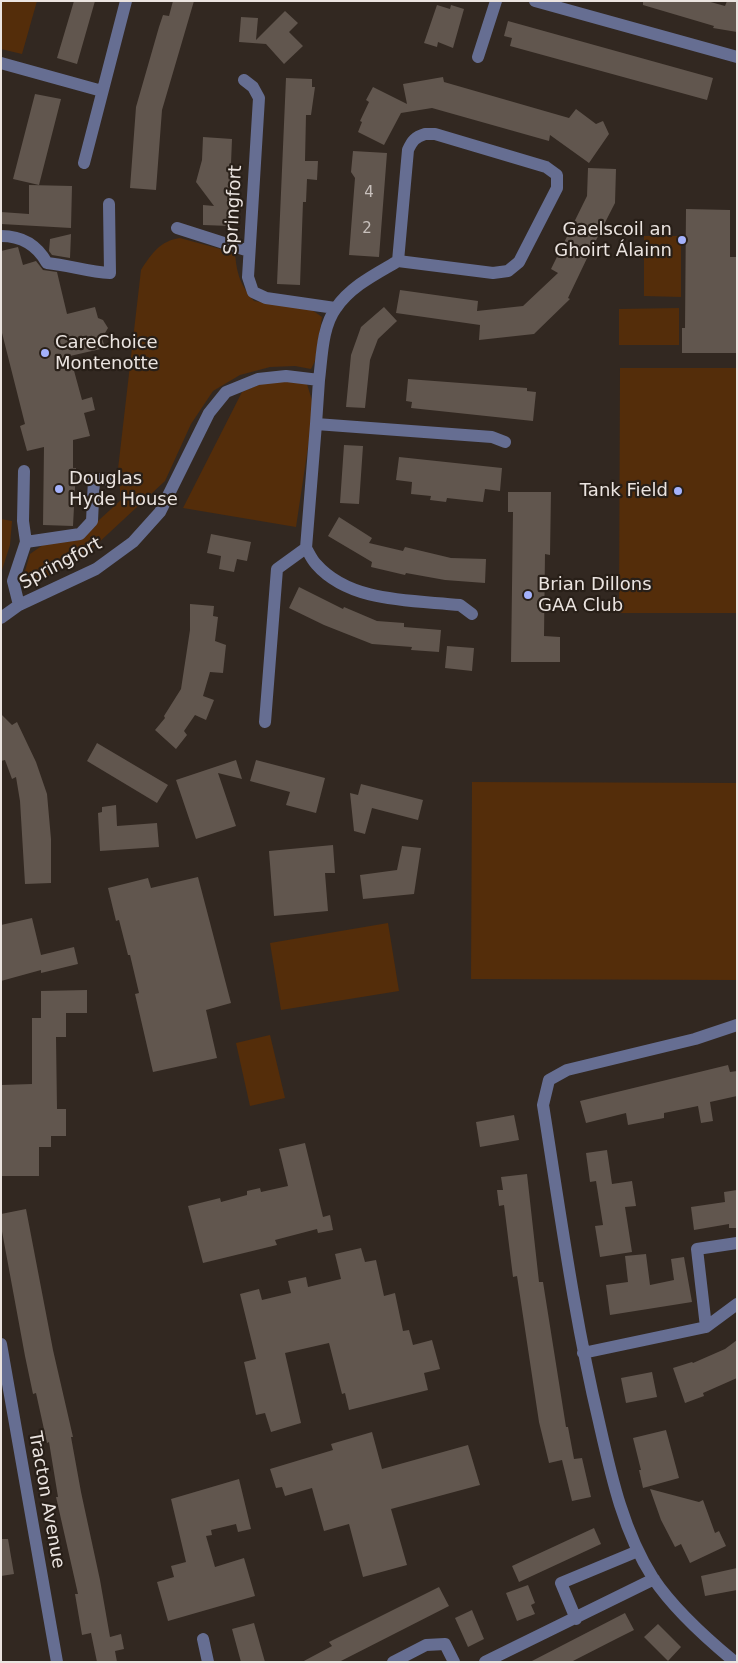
<!DOCTYPE html>
<meta charset="utf-8">
<style>
body{margin:0}
#map{position:relative;width:738px;height:1663px;overflow:hidden;background:#322821;font-family:"DejaVu Sans",sans-serif}
canvas{display:block}
.frame{position:absolute;inset:0;border:2px solid #ebe4e0;pointer-events:none}
</style>
<div id="map">
<canvas width="738" height="1663"></canvas>
<div class="frame"></div>
</div>
<script>
const context = document.querySelector('canvas').getContext('2d');
context.lineJoin = 'round';
function fill(path, color) { context.fillStyle = color; context.fill(path, 'evenodd'); }
function trace(path, color, width, dash) { context.strokeStyle = color; context.lineWidth = width; context.lineCap = dash ? 'butt' : 'round'; context.setLineDash(dash || []); context.stroke(path); }
function drawText(font, color, halo, rows, align = 'center') {
  context.font = font + ' "DejaVu Sans",sans-serif'; context.lineWidth = 4.5; context.setLineDash([]); context.textBaseline = 'middle'; context.strokeStyle = halo; context.fillStyle = color; for (const [text, x, y, turn = 0] of rows) {
    context.save(); context.translate(x, y); context.rotate((+turn || 0) * Math.PI / 180); context.textAlign = isNaN(turn) ? turn : align; if (halo) context.strokeText(text, 0, 0); context.fillText(text, 0, 0); context.restore();
  }
}
const green = new Path2D(`
 M1,1H37L22,54L1,49Z
 M644,236H681V297L644,296Z
 M180,238L235,253C237,275 240,284 254,301L312,310L322,317L315,361L311,369L295,366L270,367L240,375L213,391L191,424L165,481L81,559L44,578L29,580L25,571L30,554L47,542L77,540L121,500L118,469L141,270C152,253 160,241 180,238Z
 M679,308V345H619V309Z
 M620,368H737V613H619Z
 M283,381L307,384L314,407L296,527L183,508L242,392L260,384Z
 M1,519L12,521L10,545L1,573Z
 M472,782L737,783V980L471,979Z
 M388,923L399,991L281,1010L270,943Z
 M270,1035L285,1098L250,1106L236,1043Z`);
const building = new Path2D(`
 M74,1H95L77,64L57,58Z
 M173,1H194L162,110L156,190L130,188L136,107L159,27L163,15L169,16Z
 M643,1H707L725,6L727,1H737V32L713,28L714,26L643,5Z
 M437,5L450,9L451,5L464,9L453,48L438,42L437,47L424,43Z
 M285,11L298,23L289,32L303,46L284,64L266,44L239,42L241,17L258,18L256,40Z
 M508,21L713,78L707,100L510,46L512,38L504,36Z
 M443,77L444,82L569,118L576,109L596,124L603,121L609,134L589,163L550,135L549,141L432,108L401,113L384,145L358,132L362,122L360,121L369,102L366,100L373,87L407,104L403,84Z
 M286,78L312,79V87H315L311,115H306L305,161H318L317,180L307,179L306,202H303L300,285L277,284Z
 M35,94L61,99L39,185L13,179Z
 M203,137L232,139L229,213H231L230,226L203,225V205L214,206L196,182L202,160Z
 M353,151L387,153L379,257L349,255L355,178L351,172Z
 M588,168L616,169L615,203L590,252L568,298L570,299L534,334L479,340L480,325L396,313L400,290L478,301L477,311L523,306L558,273L551,269L587,196Z
 M29,185L72,186L71,228L1,224V212L29,214Z
 M686,209L730,210V257H737V353H682V328H685Z
 M71,234L70,258L52,255L49,251L50,239Z
 M18,247L23,265L36,261L43,270L57,272L67,314L95,307L98,318L103,320L108,328L102,338L105,348L70,356L82,400L92,397L95,410L84,413L90,436L73,440V468H76L73,526L43,525L44,447L27,451L20,426L25,424L1,329V251Z
 M384,307L397,321L378,339L370,360L365,408L346,407L351,355L361,327Z
 M408,379L527,388V391L536,392L533,421L411,408L412,402L406,401Z
 M344,445L363,446L359,504L340,503Z
 M399,457L502,468L500,491L485,489L483,502L447,498L446,502L430,500L431,496L411,494L412,482L396,480Z
 M508,492H551L550,555L545,554L544,636L560,637V662H511L513,512H508Z
 M339,517L372,538L369,543L403,551L405,547L451,558L486,559L485,583L445,580L406,573L405,575L371,567L372,562L328,536Z
 M211,534L251,542L247,561L237,559L234,572L219,569L221,556L207,553Z
 M299,587L343,609L344,607L377,621L404,623V627L441,630L439,652L411,650L412,647L372,644L324,625L289,608Z
 M190,604L214,606L213,616L218,617L215,641L226,645L223,673L210,672L203,696L214,700L206,720L195,715L184,731L187,735L176,749L155,730L165,718L164,716L181,689L190,630Z
 M447,646L474,648L472,671L445,668Z
 M1,714L12,725L17,722L36,762L47,794L51,839V883L25,884L20,801L16,777L12,779L5,760L1,761Z
 M97,743L168,785L157,803L87,761Z
 M236,760L242,779L218,773L236,826L196,839L176,780Z
 M256,760L325,778L316,813L286,805L290,792L250,781Z
 M361,784L423,800L418,820L372,808L365,834L354,831L350,793L358,795Z
 M116,805L117,826L157,823L159,847L100,851L98,813L102,812V807Z
 M333,845L335,873H325L328,911L274,916L269,851Z
 M402,846L421,848L414,894L363,899L360,875L397,870Z
 M198,877L231,1003L206,1010L217,1058L153,1072L135,994L139,993L130,955H128L119,920L116,921L108,888L148,878L151,888Z
 M32,918L41,955L74,947L78,964L41,973V970L1,981V925Z
 M87,990V1013H66V1037H56L57,1109H66V1136H51V1147H39V1176H1V1085L32,1084V1018H41V991Z
 M728,1065L730,1072L737,1071V1096L710,1102L713,1121L701,1123L698,1106L664,1113V1118L628,1125L626,1113L586,1123L580,1101Z
 M514,1115L519,1140L480,1147L476,1122Z
 M305,1143L323,1217L330,1215L333,1230L318,1233L317,1229L275,1240L277,1245L203,1263L188,1206L220,1198L221,1202L247,1195V1191L260,1188L261,1192L288,1186L279,1149Z
 M607,1150L612,1184L632,1181L636,1206L625,1207L632,1252L600,1257L595,1226L603,1225L596,1181L590,1182L586,1153Z
 M527,1174L539,1282H543L566,1427H568L574,1459L582,1458L591,1497L572,1501L562,1460L549,1463L539,1422L517,1276L513,1277L504,1205L499,1206L497,1190H503L501,1177Z
 M737,1190V1228H729V1224L694,1230L691,1207L725,1202L724,1192Z
 M26,1209L53,1350L73,1437H71L81,1492L100,1580L110,1637L121,1634L124,1649L115,1651L117,1662H97L91,1633L82,1635L75,1594H78L56,1497H58L49,1442L47,1443L36,1393L33,1394L25,1356L1,1226V1214Z
 M361,1248L365,1262L376,1260L384,1296L395,1293L403,1331L409,1330L413,1345L432,1340L440,1369L424,1373L428,1390L349,1410L345,1393L342,1394L329,1343L285,1353L301,1423L271,1432L265,1413L256,1415L244,1362L256,1359L240,1294L259,1289L262,1300L291,1293L288,1281L306,1277L308,1287L341,1279L335,1254Z
 M646,1254L650,1285L674,1280L671,1259L684,1257L692,1302L610,1315L606,1285L628,1282L625,1256Z
 M737,1340V1378L703,1393L704,1396L685,1403L673,1368L692,1362L693,1363L725,1349Z
 M652,1372L657,1397L626,1403L621,1378Z
 M666,1430L679,1478L643,1488L639,1470H641L633,1438Z
 M372,1432L382,1469L468,1445L480,1485L391,1509L407,1565L363,1577L349,1524L324,1531L312,1488L285,1496L282,1487L276,1488L270,1469L333,1450L331,1444Z
 M239,1479L251,1529L238,1532L236,1524L211,1530L212,1535L206,1536L215,1567L244,1558L255,1596L168,1621L157,1582L174,1577L171,1566L186,1562L171,1499Z
 M650,1489L699,1502L703,1500L715,1533L719,1531L726,1546L690,1563L681,1544L675,1547L661,1520Z
 M594,1528L601,1544L519,1582L512,1566Z
 M1,1539H8L14,1574L1,1576Z
 M737,1568V1590L705,1596L701,1576Z
 M528,1585L535,1603L531,1605L535,1614L517,1621L506,1593Z
 M439,1587L449,1606L339,1662H302L332,1646L329,1642Z
 M472,1610L484,1639L468,1647L455,1618Z
 M625,1613L634,1630L616,1639L571,1662H530Z
 M254,1623L265,1662H241L232,1629Z
 M658,1624L681,1647L668,1661L644,1637Z`);
const minor = new Path2D(`
 M535,1L737,57
 M478,57L496,1
 M1,63L102,91
 M244,80L253,87L259,98L248,277L253,292L266,298L335,308
 M425,134H435L546,167L557,175V188L519,262L508,271L493,273L398,261L408,150C412,141 415,137 425,134Z
 M84,163L126,1
 M177,228L249,251
 M1,236C22,236 37,245 47,263C69,265 88,272 110,273L109,204
 M319,380L316,424L492,437L505,442
 M316,424L306,548C309,553 312,560 316,564C350,603 412,600 460,605L472,614
 M26,542L80,534L92,521L94,479L110,480
 M19,605L13,581L26,542L23,521L24,471
 M1,618L19,605L96,569L133,542L160,512L209,413L226,392L258,379L286,376L319,380C322,357 322,327 336,308C351,286 376,274 398,261
 M265,722L277,569L306,548
 M706,1327L697,1249L737,1243
 M1,1344L57,1662
 M583,1353L706,1327L737,1304
 M576,1619L561,1583L638,1551
 M203,1639L208,1662
 M393,1662L426,1645L445,1644L454,1662
 M485,1662L654,1579
 M735,1662C707,1639 673,1608 653,1578C623,1531 611,1475 599,1422C574,1317 560,1211 543,1105L549,1080L567,1070L695,1039L737,1025`);
const markers = [
 [682,240,5,"#a4b2fc"],
 [45,353,5,"#a4b2fc"],
 [59,489,5,"#a4b2fc"],
 [678,491,5,"#a4b2fc"],
 [528,595,5,"#a4b2fc"]
];
const numberNames = [
 ["4",369,193],
 ["2",367,229]
];
const streetNames = [
 ["Springfort",234,210,-87],
 ["Springfort",61,564,-28],
 ["Tracton Avenue",46,1500,80]
];
const poiNames = [
 ["Gaelscoil an",672,230,"right"],
 ["Ghoirt Álainn",672,251,"right"],
 ["CareChoice",55,343],
 ["Montenotte",55,364],
 ["Douglas",69,479],
 ["Hyde House",69,500],
 ["Tank Field",668,491,"right"],
 ["Brian Dillons",538,585],
 ["GAA Club",538,606]
];
fill(green, '#542d0a');
fill(building, '#61564e');
trace(minor, '#666e92', 12);
for (const [x, y, r, color] of markers) { const dot = new Path2D(); dot.arc(x, y, r, 0, 2 * Math.PI); context.fillStyle = color; context.fill(dot); trace(dot, '#281f18', 2); }
drawText('15px', '#c8c0bc', null, numberNames);
drawText('18px', '#ebe4e0', '#281f18', streetNames);
drawText('18px', '#ebe4e0', '#281f18', poiNames, 'left');
</script>
